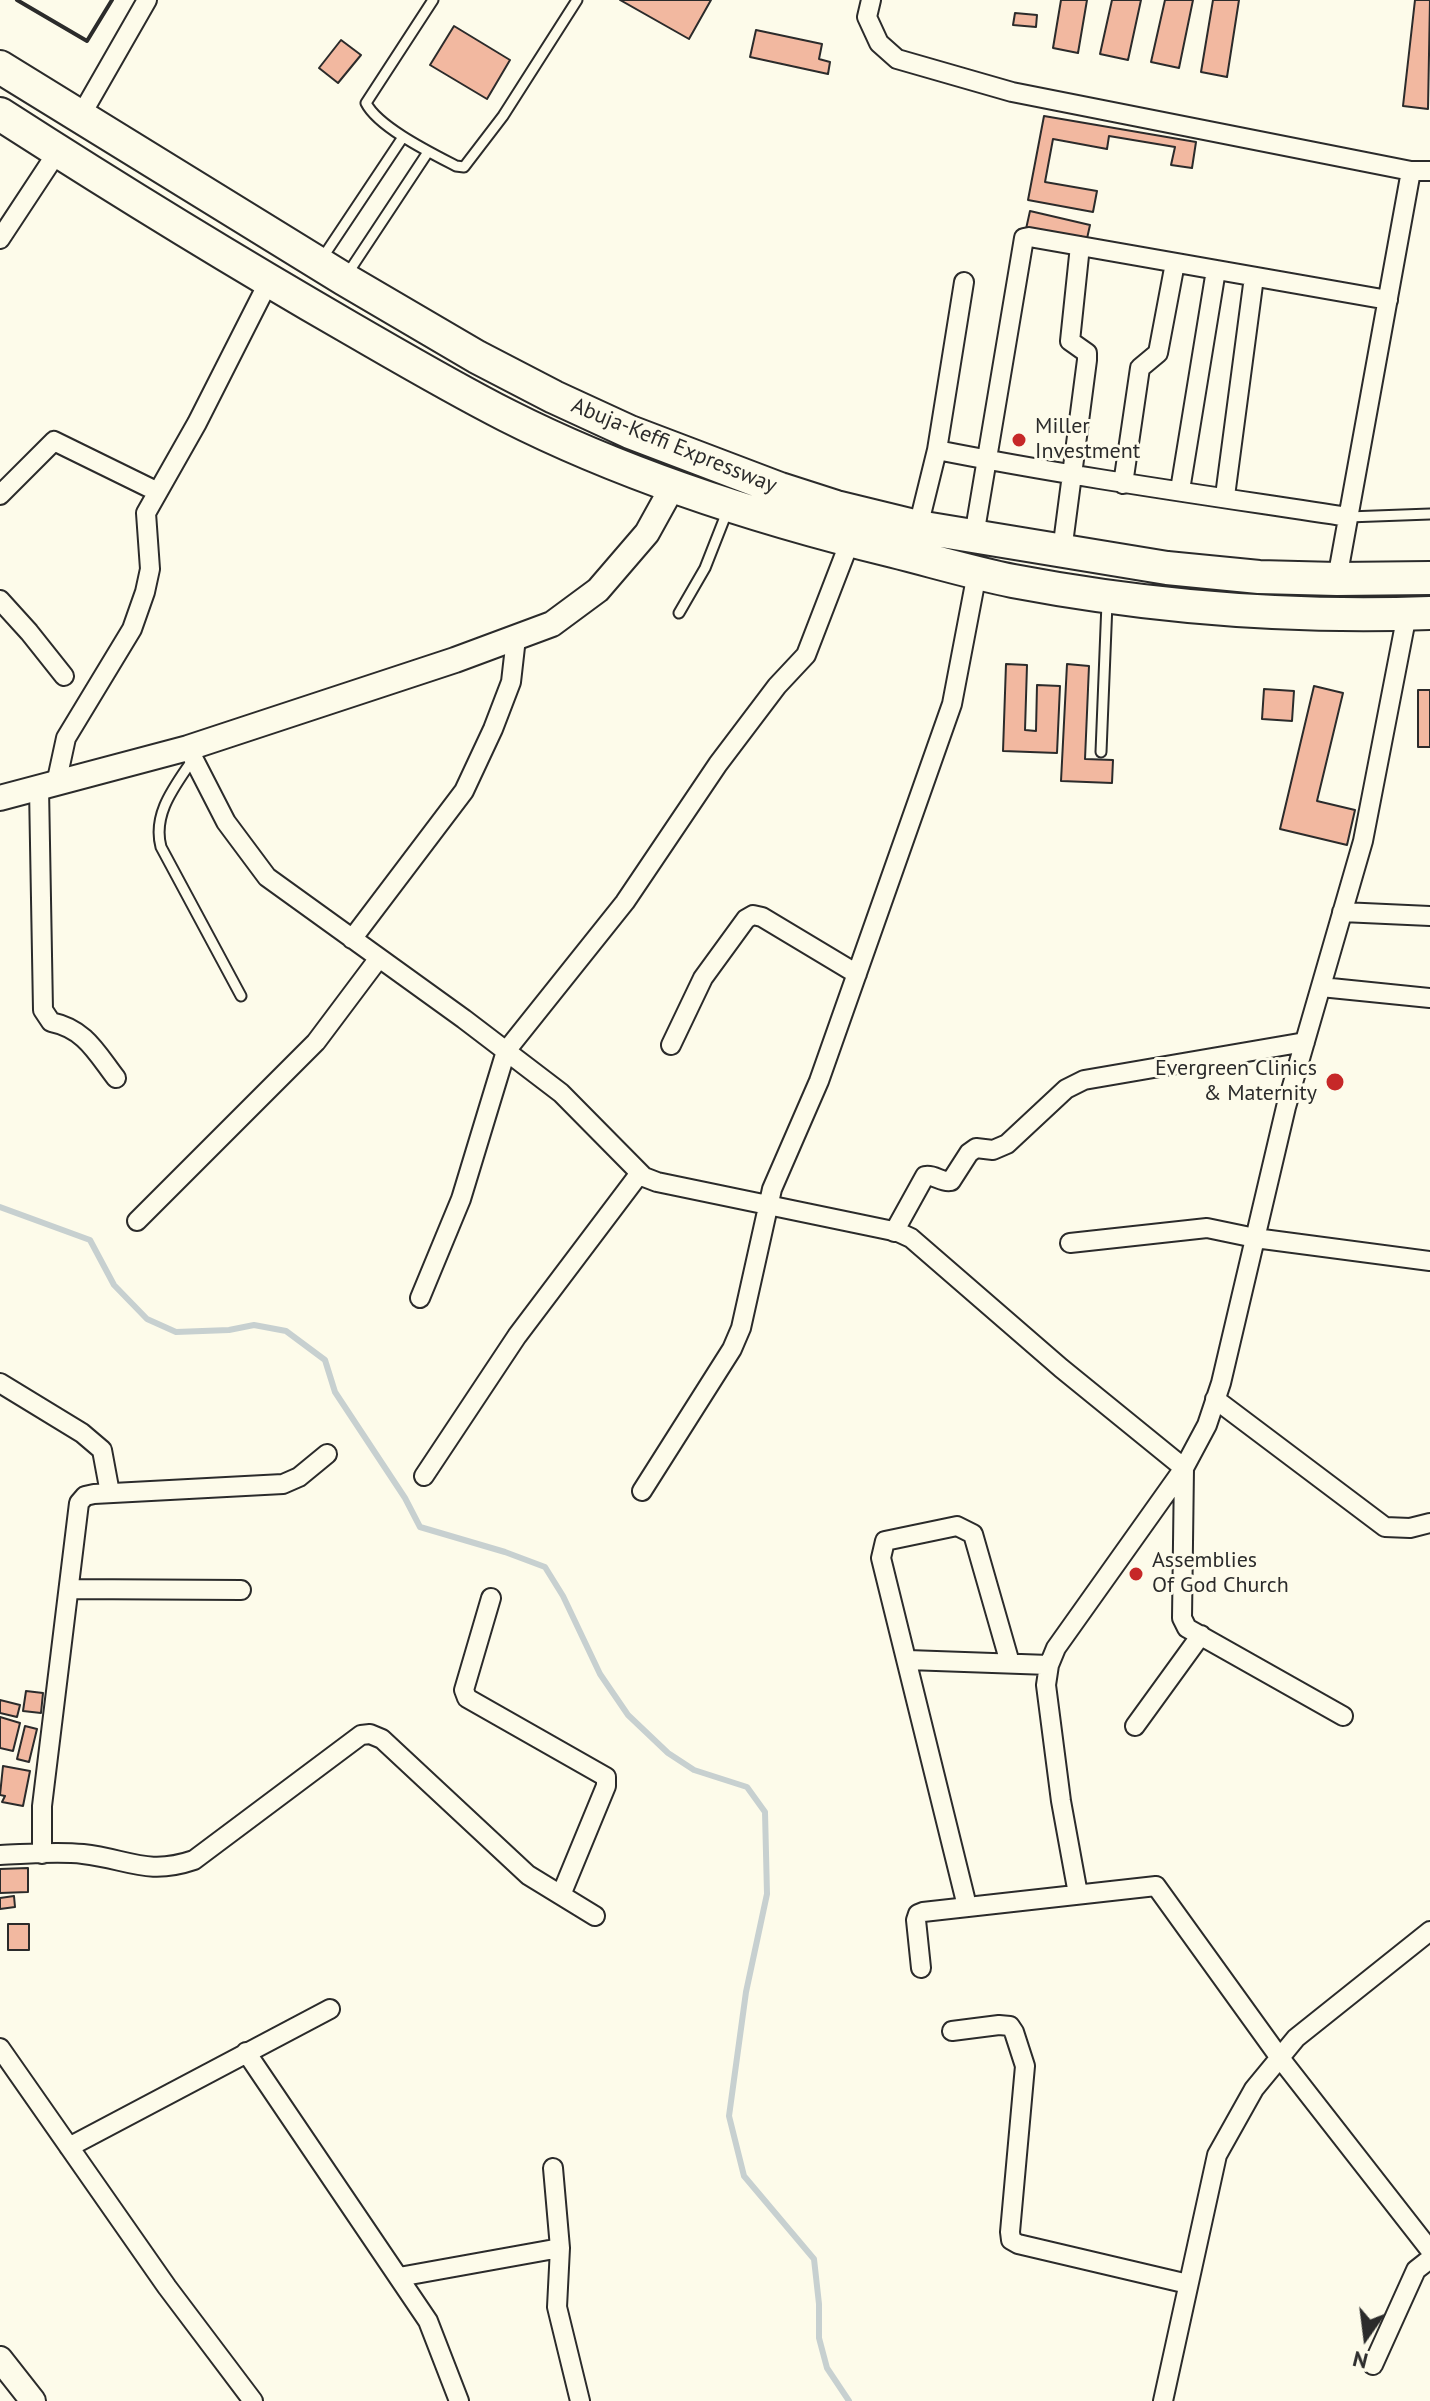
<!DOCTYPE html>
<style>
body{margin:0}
#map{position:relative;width:1430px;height:2401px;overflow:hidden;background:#fdfbea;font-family:"PT Sans",sans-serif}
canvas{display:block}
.north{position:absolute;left:1326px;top:2297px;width:80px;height:80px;-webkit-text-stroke:6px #fdfbea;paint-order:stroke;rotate:194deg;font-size:22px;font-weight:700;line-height:32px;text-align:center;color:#2b2b2b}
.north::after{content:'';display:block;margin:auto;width:28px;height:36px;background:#2b2b2b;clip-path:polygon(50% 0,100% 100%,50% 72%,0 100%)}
</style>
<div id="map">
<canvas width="1430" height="2401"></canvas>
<div class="north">N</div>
</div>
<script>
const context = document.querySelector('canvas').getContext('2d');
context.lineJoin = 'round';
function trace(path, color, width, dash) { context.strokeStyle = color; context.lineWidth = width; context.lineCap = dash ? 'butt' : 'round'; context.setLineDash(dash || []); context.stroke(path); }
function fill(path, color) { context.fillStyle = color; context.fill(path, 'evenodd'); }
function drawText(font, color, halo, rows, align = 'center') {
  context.font = font + ' "PT Sans",sans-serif'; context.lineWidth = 6; context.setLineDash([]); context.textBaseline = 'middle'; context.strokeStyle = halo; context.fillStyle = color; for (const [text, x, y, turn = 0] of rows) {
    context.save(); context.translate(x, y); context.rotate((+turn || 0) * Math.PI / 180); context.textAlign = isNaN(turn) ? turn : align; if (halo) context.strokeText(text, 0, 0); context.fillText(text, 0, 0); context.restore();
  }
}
const stream = new Path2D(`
 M0,1207L90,1240L114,1285L147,1319L176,1332L229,1330L254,1325L286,1331L325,1360L335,1392L405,1498L420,1527L505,1552L545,1567L563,1596L600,1674L628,1715L668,1753L694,1770L747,1787L765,1812L767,1894L746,1992L729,2116L744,2176L814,2259L819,2304V2338L827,2368L849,2401`);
const building = new Path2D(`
 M620,0H711L689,39Z
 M1061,0H1087L1078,53L1053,48Z
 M1112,0H1141L1128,60L1100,54Z
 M1165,0H1193L1179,68L1151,62Z
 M1213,0H1239L1227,77L1201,72Z
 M1415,0H1430L1428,109L1403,106Z
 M1015,13L1037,15L1036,27L1013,25Z
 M454,26L510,60L487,99L430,65Z
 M756,30L822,44L819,59L830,62L828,74L750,57Z
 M341,40L361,55L338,83L319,68Z
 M1044,116L1196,142L1192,168L1171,165L1175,147L1109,136L1107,149L1053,139L1045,182L1097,191L1093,212L1028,200Z
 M1030,211L1090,225L1086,243L1026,229Z
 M1006,664L1027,665L1025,730L1036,731L1037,685L1060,686L1057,753L1003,751Z
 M1067,664L1089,666L1085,759L1113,760L1112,783L1061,781Z
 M1314,686L1343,693L1317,801L1355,810L1347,845L1280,829Z
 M1264,689L1294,691L1292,721L1262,719Z
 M1418,690H1430V747H1418Z
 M26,1691L43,1693L41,1713L23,1711Z
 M0,1700L20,1705L17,1717L0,1713Z
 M0,1717L20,1723L13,1751L0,1748Z
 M25,1726L37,1729L29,1762L17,1759Z
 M3,1766L30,1771L23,1806L2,1802L5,1796L0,1795Z
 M28,1868V1892L0,1893V1869Z
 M14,1896L15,1907L0,1909V1898Z
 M8,1924H29V1950H8Z`);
const lane = new Path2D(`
 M433,0L366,103C378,127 431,153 456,166L464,167L503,116L577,0
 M321,260L403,137
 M346,276L428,152
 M1348,517L1430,514
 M679,613L705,568L727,512
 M1101,752L1107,603
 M193,759C176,785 152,813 161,847L241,996`);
const street = new Path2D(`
 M871,0L867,17L879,43L897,59L1012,92L1411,171H1430
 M80,117L147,0
 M0,239L58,151
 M937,450C1073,477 1211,496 1348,517
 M1123,484L1140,368L1158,353L1175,263
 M1180,490L1216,270
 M0,495L54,441L158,492
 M1225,496L1254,277
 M918,527L937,450L964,282
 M974,536L1024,238L1029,237L1388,300
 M1062,551L1087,360V353L1070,341L1080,246
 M1337,579L1411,171
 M0,600L29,632L64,676
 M188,748L226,822L267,877L464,1019L561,1093L644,1177L657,1182L898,1232L911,1238L1061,1368L1184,1468L1182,1618L1187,1628L1343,1716
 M56,784L66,738L132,629L145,592L150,569L146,513L197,423L269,281
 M39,788L43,1010L51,1022C85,1029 96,1052 116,1078
 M1342,912L1430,916
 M352,939L464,791L493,729L511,682L516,638
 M1321,987L1430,998
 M671,1045L703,978L746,919L753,915L762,917L857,974
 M137,1221L316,1042L379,958
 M894,1232L925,1176C935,1174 941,1183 951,1181L969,1153L976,1148L993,1150L1007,1144L1066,1089L1084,1080L1305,1042
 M1070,1243L1207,1228L1255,1238L1430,1261
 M420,1298L461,1199L506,1051L625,902L718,764L777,686L806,655L850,541
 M0,1383L82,1433L102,1450L110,1493
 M1215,1399L1385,1527L1410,1528L1430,1523
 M424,1476L517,1336L640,1173
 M642,1491L732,1349L741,1328L772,1189L819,1081L952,704L977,573
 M70,1589L241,1590
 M491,1598L464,1690L467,1698L606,1777V1786L561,1895
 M908,1660L1049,1665
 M1135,1726L1201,1635
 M42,1854V1806L79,1503L85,1496L94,1494L283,1484L299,1477L327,1454
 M0,1855C27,1854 56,1851 83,1854C128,1859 147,1876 194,1860L361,1735L370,1734L382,1739L528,1875L595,1916
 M1078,1894L1061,1801L1046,1685L1049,1665L1056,1648L1184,1468L1207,1425L1221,1383L1286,1107L1363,841L1407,614
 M967,1906L881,1558L885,1541L957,1526L973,1534L1010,1663
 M921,1968L916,1920L918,1914L923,1912L1156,1886L1280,2058L1430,2250
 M952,2031L999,2025L1010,2026L1014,2032L1025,2066L1010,2232L1011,2240L1018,2244L1188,2284
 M0,2048L167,2287L253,2401
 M246,2052L428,2321L459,2401
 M69,2147L330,2009
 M553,2168L560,2248L557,2307L580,2401
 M399,2277L560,2248
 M1373,2365L1416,2270L1430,2259
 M1163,2401L1217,2155L1254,2089L1296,2038L1430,1931`);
const secondary = new Path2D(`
 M0,798L188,748L455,660L552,624L598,590L647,533L673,486
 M0,2359L33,2401`);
const highway = new Path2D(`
 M0,67L344,279L477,357L554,397L630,432L780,489L836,507L918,527L1167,568L1259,577L1337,579L1430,578
 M0,114C115,188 232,260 350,328C402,358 453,388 506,415C628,477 761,519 893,551C933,561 973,573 1013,581C1150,607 1291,618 1430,613`);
const wall = new Path2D(`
 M17,0L87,41L112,0`);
const markers = [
 [1019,440,8,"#c62828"],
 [1335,1082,10,"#c62828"],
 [1136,1574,8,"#c62828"]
];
const poiNames = [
 ["Miller",1035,427],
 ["Investment",1035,452],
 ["Evergreen Clinics",1317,1069,"right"],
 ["& Maternity",1317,1094,"right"],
 ["Assemblies",1152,1561],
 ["Of God Church",1152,1586]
];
const streetNames = [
 ["Abuja-Keffi Expressway",674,446,22]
];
trace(stream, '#c7d0d0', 6);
fill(building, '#f2b8a0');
trace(building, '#2b2b2b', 2);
trace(lane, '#2b2b2b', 13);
trace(street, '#2b2b2b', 22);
trace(secondary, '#2b2b2b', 28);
trace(highway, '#2b2b2b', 36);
trace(lane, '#fdfbea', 9);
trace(street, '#fdfbea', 18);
trace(secondary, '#fdfbea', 24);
trace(highway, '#fdfbea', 32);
trace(wall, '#2b2b2b', 4);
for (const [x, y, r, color] of markers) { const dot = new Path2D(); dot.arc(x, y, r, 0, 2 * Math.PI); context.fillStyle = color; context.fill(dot); trace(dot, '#fdfbea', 3); }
drawText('22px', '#2b2b2b', '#fdfbea', poiNames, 'left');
drawText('22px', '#2b2b2b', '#fdfbea', streetNames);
</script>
